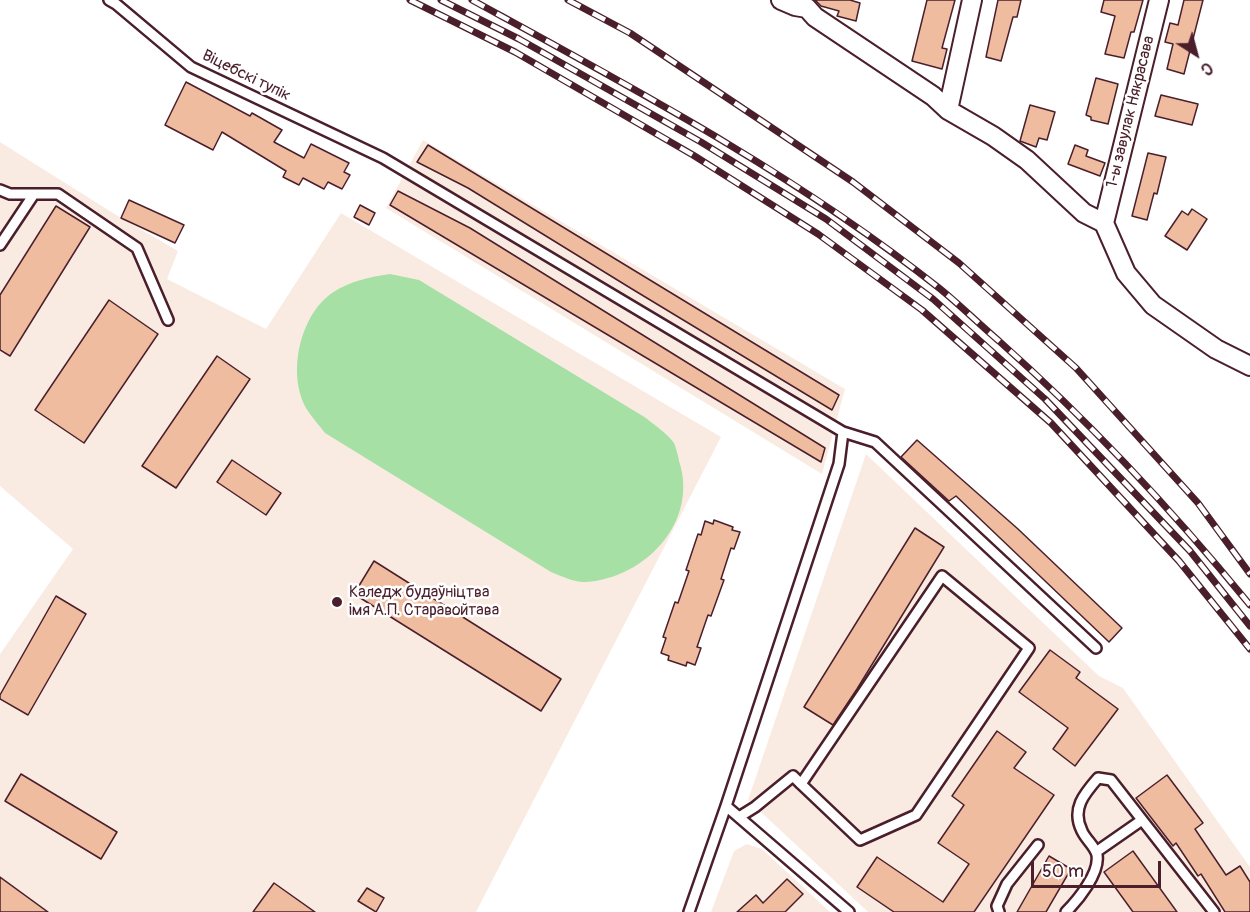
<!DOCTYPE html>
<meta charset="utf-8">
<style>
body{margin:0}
#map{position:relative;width:1250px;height:912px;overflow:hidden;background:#fff;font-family:Pangolin,sans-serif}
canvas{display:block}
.north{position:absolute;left:1166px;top:24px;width:60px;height:60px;-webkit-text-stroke:4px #fff;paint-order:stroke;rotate:144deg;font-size:16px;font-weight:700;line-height:24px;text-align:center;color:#4a1f2b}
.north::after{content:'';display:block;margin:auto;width:21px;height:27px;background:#4a1f2b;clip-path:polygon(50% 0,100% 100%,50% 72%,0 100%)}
.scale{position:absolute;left:1031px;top:861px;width:130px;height:27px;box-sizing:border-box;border:3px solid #4a1f2b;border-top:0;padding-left:8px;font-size:18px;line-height:21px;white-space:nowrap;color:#4a1f2b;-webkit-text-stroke:4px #fff;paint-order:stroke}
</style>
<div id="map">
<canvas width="1250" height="912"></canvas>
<div class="north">С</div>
<div class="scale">50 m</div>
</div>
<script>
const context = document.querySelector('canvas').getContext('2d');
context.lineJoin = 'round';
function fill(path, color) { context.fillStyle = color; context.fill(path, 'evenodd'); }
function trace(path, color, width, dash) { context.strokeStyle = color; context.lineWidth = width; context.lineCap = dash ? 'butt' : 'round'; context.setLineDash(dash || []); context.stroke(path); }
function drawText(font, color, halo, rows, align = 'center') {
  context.font = font + ' Pangolin,sans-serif'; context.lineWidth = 5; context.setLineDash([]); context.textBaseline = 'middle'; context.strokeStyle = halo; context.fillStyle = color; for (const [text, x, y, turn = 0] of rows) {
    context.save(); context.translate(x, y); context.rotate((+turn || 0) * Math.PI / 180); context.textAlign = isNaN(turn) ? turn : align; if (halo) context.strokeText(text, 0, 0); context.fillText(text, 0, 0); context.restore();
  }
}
const built = new Path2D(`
 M423,140L845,389L822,474L386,208Z
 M0,142L121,218L178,251L167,279L266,329L341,213L721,437L476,912H0V654L73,549L0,486Z
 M866,454L1099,676L1123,688L1250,867V912H868L748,800Z
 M747,844L762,849L830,912H711L734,851Z`);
const green = new Path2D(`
 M390,274L419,280L646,418C654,425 668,434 674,443C676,448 678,455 679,461C699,521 646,578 586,582C576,583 561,576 551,572L325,433C320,426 313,419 308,411C286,377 299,316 332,293C350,281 369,277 390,274Z`);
const building = new Path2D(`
 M815,0H850L860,3L856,21L837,16L839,11L821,6Z
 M927,0H955L942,48L947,49L942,69L912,61Z
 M998,0H1021L1017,17H1013L1001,61L986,57Z
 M1104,0H1143L1134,32H1131L1124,58L1105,54L1115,16L1101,12Z
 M1184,0H1203L1184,74L1167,69L1173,44L1165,42L1170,23L1178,25Z
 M1096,78L1118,84L1108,124L1091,120V117L1086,115Z
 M186,82L250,116L252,113L282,130L274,142L304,158L311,144L349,163L344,172L350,175L342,189L328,182L324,189L303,178L299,185L283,177L286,171L222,132L213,150L165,125Z
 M1161,95L1198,104L1192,125L1155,116Z
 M1030,105L1055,112L1047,140L1039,138L1036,147L1020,141Z
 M428,145L839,395L832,410L632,289L468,188L417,162Z
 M1075,145L1088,150L1086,156L1105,163L1100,176L1068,164Z
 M1148,153L1166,157L1157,194L1154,193L1147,220L1132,216Z
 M398,191L470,228L825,448L821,462L390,205Z
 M129,200L184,225L175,243L121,218Z
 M360,205L375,213L369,225L354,217Z
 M56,206L90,227L10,356L0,350V295Z
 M1192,209L1207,219L1187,250L1165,236L1182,211L1188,215Z
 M109,300L158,334L84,443L35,410Z
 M217,356L250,379L176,488L142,466Z
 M917,440L1018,529L1122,628L1109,642L956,496L949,501L901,457Z
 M232,460L281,493L266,515L217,482Z
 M714,520L733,527L732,530L740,532L734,549L731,548L721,579L724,580L711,616L708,615L697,647L701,648L695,665L687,662L686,666L668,660L669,656L661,653L666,638L663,637L675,602L678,603L689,571L686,570L698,534L701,535L705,521L713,524Z
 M915,528L944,547L857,689L833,725L804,707Z
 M374,561L561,679L541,711L354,594Z
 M56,596L86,614L28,715L0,699V695Z
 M1050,650L1080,672L1076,678L1118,709L1075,766L1053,749L1068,728L1019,692Z
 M997,731L1026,752L1014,768L1054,795L974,912H894L857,887L877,857L943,902L969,864L938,843L964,805L952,796Z
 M21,774L117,832L101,859L5,801Z
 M1167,775L1203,823L1195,829L1226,875L1240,866L1250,882V912H1225L1201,874L1198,876L1176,843L1173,846L1136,798Z
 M1133,851L1177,912H1133L1104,872Z
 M1049,856L1071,869L1046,912H1017Z
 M0,877L48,912H0Z
 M787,879L803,894L785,912H737L756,895L763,903Z
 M274,883L315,912H253Z
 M367,888L384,898L376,912L358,901Z`);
const lane = new Path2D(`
 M109,0L116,4L191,67L383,158L843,432L875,442L1096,648
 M0,190L10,194H58L137,248L168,320
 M0,245L34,194
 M726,806L849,912
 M739,817L755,807L793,776L801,784L860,840L916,815L1029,648L942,576L801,784
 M1096,852L1142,820
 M689,912L726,806L839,464L843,432
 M999,912L997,906L1007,884L1038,845
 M1066,912C1078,900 1100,873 1097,855C1095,846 1086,840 1082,831C1071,809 1084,794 1098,778L1111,780L1214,912`);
const street = new Path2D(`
 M781,0L795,6L807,8
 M807,8L815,17L933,96L948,110L993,136L1027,160L1084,213L1104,223L1126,273L1153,305L1216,349L1250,366
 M948,110L972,0
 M1104,223L1159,0`);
const rail = new Path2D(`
 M410,0L515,52L693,155L818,234L922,310L1051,423L1179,561L1250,649
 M441,0L519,39L701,142L826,219L933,299L1045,399L1190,551L1250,626
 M472,0C633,88 795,174 939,288C960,305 979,324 999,341C1090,422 1173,511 1250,605
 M568,0L630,33L853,182L959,263L1076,368L1198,503L1250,574`);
const markers = [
 [337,602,6,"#4a1f2b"]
];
const streetNames = [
 ["Віцебскі тупік",246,76,26],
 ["1-ы завулак Някрасава",1131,112,-76]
];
const poiNames = [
 ["Каледж будаўніцтва",349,593],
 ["імя А.П. Старавойтава",349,611]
];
fill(built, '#faebe2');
fill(green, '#a6e0a5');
fill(building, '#efbca0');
trace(building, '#4a1f2b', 1.5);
trace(lane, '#4a1f2b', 14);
trace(street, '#4a1f2b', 22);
trace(lane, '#fff', 9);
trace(street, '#fff', 18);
trace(rail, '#4a1f2b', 7);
trace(rail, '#fff', 4.5, [14]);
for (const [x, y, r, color] of markers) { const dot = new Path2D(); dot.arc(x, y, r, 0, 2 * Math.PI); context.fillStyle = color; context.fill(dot); trace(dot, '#fff', 2); }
drawText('16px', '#4a1f2b', '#fff', streetNames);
drawText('16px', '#4a1f2b', '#fff', poiNames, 'left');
</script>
